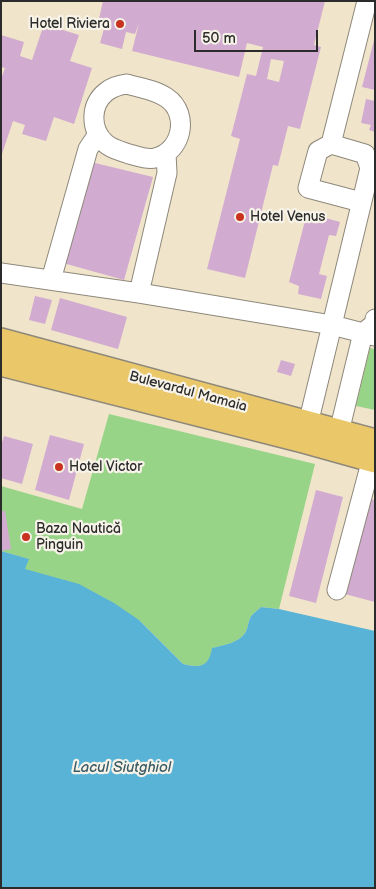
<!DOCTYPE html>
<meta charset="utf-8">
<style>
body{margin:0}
#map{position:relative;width:376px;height:889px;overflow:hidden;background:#f0e5cb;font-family:"Balsamiq Sans",sans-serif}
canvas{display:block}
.frame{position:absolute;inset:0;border:2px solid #2b2b2b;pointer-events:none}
.scale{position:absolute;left:194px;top:30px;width:124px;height:22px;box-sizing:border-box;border:2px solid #2b2b2b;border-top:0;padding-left:6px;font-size:15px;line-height:18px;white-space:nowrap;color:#2b2b2b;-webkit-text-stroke:4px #f7f3e8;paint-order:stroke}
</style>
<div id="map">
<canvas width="376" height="889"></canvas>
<div class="frame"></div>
<div class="scale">50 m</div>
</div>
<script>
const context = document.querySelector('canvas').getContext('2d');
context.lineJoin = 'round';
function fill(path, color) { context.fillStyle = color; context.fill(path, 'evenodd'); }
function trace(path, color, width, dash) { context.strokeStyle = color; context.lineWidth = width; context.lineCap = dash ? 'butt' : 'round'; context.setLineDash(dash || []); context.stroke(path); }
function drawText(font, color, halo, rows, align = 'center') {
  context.font = font + ' "Balsamiq Sans",sans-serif'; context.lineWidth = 4.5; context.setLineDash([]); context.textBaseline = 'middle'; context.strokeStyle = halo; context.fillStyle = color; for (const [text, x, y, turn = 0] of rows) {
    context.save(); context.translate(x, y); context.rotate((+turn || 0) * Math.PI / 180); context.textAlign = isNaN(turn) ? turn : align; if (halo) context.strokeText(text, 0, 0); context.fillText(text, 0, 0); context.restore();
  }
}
const green = new Path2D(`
 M370,348L375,349V410L356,406Z
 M109,414L315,464L279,609L261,607C258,610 252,614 250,618C248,623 248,628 245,633C238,643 224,645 213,648C209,667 200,668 183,664L139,620L36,573L24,569L28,559L1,551V486L82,509Z`);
const water = new Path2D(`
 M1,551L29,559L25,569L79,584L114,603L139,620L183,664C200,668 209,667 212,648C224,645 238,643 245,633C248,628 248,623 250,618C252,614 258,610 261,607L279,609L375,631V888H1Z`);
const building = new Path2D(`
 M103,1H325L314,45L321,47L300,129L288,126L278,166L273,165L245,278L207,269L240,139L231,136L247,74L256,76L263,47L247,43L239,77L132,51L139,23L135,34L126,32L122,49L100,43L105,25L98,23ZM271,59L284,61L279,82L267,79Z
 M44,24L79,35L70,61L92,68L74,124L54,117L46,141L22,134L25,125L13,121L1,157V79L5,68L1,67V35L24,42L20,56L32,60Z
 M374,40H375V90L362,87Z
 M366,99L375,101V132L369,130L371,125L361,123Z
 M91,162L153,177L124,280L63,263Z
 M307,213L340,222L336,236L329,235L319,274L327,276L321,299L298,294L299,286L289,282Z
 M35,296L52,300L45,324L29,320Z
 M60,298L127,317L118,349L51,330Z
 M281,360L295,364L291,376L277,372Z
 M50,435L84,444L69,500L35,490Z
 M4,436L33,444L22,484L1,478V446Z
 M316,490L343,497L316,603L289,596Z
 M366,498L375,500V602L341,593Z
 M1,511H5L11,549L1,551Z`);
const minor = new Path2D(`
 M127,84C140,88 156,90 167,98C190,114 182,152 155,158C146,160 138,156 129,154C121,151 111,149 105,143C90,129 90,105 106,92C112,87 119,85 127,84Z
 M331,144L367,1
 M1,273L139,293L332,325L375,336
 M51,280L88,149L98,134
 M139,293L167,173L166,153
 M308,424L370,168L365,154L331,144L318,151L308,188L361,202
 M339,432L363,333L374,324L375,319
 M337,590L372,459`);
const major = new Path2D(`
 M1,341L375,442
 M1,363L303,440L375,460`);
const markers = [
 [120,24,5,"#c8321e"],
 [240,217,5,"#c8321e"],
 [59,467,5,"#c8321e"],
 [26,537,5,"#c8321e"]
];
const poiNames = [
 ["Hotel Riviera",110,24,"right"],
 ["Hotel Venus",250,217],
 ["Hotel Victor",69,467],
 ["Baza Nautică",36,529],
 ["Pinguin",36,545]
];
const streetNames = [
 ["Bulevardul Mamaia",188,392,15]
];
const waterNames = [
 ["Lacul Siutghiol",122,768]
];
fill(green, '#98d488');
fill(water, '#59b3d7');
fill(building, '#d2abd0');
trace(minor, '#8e887b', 21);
trace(major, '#8e887b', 28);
trace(minor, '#fff', 19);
trace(major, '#eac769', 25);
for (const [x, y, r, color] of markers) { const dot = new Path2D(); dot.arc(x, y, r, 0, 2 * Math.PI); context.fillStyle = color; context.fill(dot); trace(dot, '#f7f3e8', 2); }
drawText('14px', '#2b2b2b', '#f7f3e8', poiNames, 'left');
drawText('14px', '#2b2b2b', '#f7f3e8', streetNames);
drawText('italic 15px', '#3b5b67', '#f7f3e8', waterNames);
</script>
